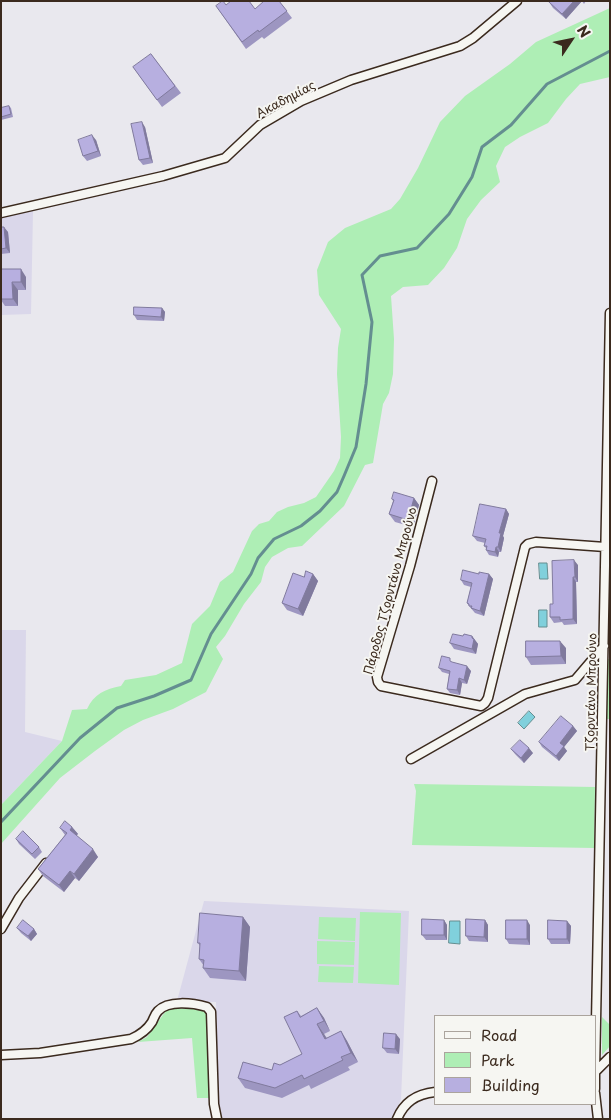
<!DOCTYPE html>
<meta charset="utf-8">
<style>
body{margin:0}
#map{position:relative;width:611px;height:1120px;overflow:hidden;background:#e9e8ee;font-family:"Playpen Sans",sans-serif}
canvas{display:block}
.frame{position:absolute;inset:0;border:2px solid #3b2a1e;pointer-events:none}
.legend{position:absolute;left:434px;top:1015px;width:162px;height:90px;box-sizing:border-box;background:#f6f6f2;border:1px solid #aba49d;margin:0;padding:6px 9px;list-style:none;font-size:15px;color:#3b2a1e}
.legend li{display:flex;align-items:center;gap:10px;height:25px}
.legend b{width:25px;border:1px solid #aba49d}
.north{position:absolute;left:546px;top:15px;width:50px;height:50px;-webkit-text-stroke:4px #f6f6f2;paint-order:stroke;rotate:56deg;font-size:14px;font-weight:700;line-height:20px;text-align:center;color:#3b2a1e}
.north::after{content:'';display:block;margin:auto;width:18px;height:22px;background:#3b2a1e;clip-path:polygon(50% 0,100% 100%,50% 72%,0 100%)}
</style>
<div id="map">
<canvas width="611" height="1120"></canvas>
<div class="frame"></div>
<ul class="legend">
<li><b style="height:6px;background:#f6f6f2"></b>Road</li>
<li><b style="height:14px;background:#aeeeb5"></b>Park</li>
<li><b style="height:14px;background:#b7afe0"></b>Building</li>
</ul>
<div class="north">N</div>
</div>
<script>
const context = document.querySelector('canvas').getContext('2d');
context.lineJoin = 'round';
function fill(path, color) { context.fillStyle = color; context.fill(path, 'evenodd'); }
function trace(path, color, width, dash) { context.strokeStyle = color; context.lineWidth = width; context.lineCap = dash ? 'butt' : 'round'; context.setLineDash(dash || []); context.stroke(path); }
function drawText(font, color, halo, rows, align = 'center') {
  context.font = font + ' "Playpen Sans",sans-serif'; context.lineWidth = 4; context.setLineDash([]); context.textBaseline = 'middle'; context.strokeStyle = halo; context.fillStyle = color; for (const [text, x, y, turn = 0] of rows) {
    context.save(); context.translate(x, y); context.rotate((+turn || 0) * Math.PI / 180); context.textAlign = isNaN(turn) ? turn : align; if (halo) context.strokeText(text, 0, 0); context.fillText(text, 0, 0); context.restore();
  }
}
const built = new Path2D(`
 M33,211L31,314L1,315V217Z
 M1,630H26L25,732L62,741L1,805Z
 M204,901L409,911L401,1099L393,1119H221L218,1107L216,1002L177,1001Z`);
const green = new Path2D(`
 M610,8V77L580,84L566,99L548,123L520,137L505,147L496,166L500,182L481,200L467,219L457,248L444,268L428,285L403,287L391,296L394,339L393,374L389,393L383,404L373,463L365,465L344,506L302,546L288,548L272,557L265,567L261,582L244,604L225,636L216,647L223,659L206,692L173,709L143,720L124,730L95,751L60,778L1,844V805L62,741L72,710L87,709C94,694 105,689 121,686L125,680L156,675L182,663L192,624L210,606L220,582L233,572L252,531L259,524L269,521L277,512L288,507L304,503L316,497L334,471L340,458L341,437L337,374L338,348L341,329L319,295L317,270L328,242L345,228L391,209L400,199L418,168L440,122L465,96L510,64L536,42Z
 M607,659H610V719H606Z
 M414,784L595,787L594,848L412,845L416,791Z
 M360,912L401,913L399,985L358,983Z
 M319,917L356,918L355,941L318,939Z
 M317,941L355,942L354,965L317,964Z
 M319,966L354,967L353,983L318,982Z
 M168,1008L203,1009L209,1016V1098H197L192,1038L138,1042L147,1037Z
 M602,1017L610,1025V1046L602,1055Z`);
const water = new Path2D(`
 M539,563H547L548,579H540Z
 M539,610H547V627H539Z
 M529,711L535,717L524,729L518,723Z
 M450,921H460V944L449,943Z`);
const stream = new Path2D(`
 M1,822L80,738L117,708L154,696L191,680L211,634L251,574L258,558L274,539L301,526L320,511L337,492L344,476L356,447L366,384L372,322L362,275L380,256L417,248L449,214L472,177L482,147L511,125L547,84L610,51`);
const minor = new Path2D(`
 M1,213L163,176L225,158L260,125L301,101L351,80L460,46L473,38L517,1
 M432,481L410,566L377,677L378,682L381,686L481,706L485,703L488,698L525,547L528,544L536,542L605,547
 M411,759L525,694L575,680L604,646
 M1,929L19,898L46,863
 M1,1055L40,1053L131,1039C140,1035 147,1030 152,1022C154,1018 155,1014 158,1011C168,1000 193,1003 207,1007L211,1012L214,1104L217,1119
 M595,1072L610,313
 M595,1089V1072L610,1057
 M595,1093L598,1119
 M397,1119C404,1102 416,1094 435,1092`);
const wall = new Path2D(`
 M279,1L292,18L264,39L262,37L246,49L216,6L226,5L255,9Z
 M551,1H586L584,4L582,1L566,19L553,8L549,2Z
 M151,54L181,93L162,107L133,67Z
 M9,106L11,108L13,117L1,120V108Z
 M145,127L153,163L143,165L139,160Z
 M96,140L101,156L87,161L83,156Z
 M1,227L8,232L10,253L1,254Z
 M1,269L26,277V290H18V306H5L1,300Z
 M162,308L165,312L164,321L137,320L134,315Z
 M414,498L419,505L413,527L395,522L389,514L393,501L392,499Z
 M506,509L509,514L503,536L504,538L501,552H499L498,557L489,555L486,550V548L484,546L485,543L477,541L473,536Z
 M578,565V582H576L577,624L564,625L562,622L554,623L550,617L553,604Z
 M313,574L318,581L303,616L287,610L282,603L304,577Z
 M479,574H489L493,579L484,616L475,613L469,606L467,603L471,587L464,585L461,580Z
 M463,636H472L478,644L476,654L454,649L450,643Z
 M566,648V664L531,665L526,657Z
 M453,663L471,671L467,684L462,683L460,695L450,693L447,689L449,674L442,672L439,668Z
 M573,726L577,731L564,747L567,751L559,761L542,747L539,742Z
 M511,749L533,753L524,763L515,754Z
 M72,827L78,834L76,835L98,857L79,881L75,878L64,892L43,876L38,869L65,835L60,828Z
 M16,839L39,847L42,852L35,859L19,844Z
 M243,917L250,927L246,981L210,978L203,968L204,966L199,959L200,946L198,943Z
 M444,920L447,925V940H426L422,935Z
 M485,920L488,925V942L469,941L466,936Z
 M567,921L571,926L570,944H551L548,939Z
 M530,925V945L509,944L506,939Z
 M17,928L34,929L37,934L31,941L21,933Z
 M317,1008L324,1018L330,1031L324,1034L327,1038L341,1031L347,1041L358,1062L348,1067L350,1070L311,1089L309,1085L282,1098L245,1088L238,1078L272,1070L280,1065L302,1054L297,1011L301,1016Z
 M400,1039L399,1054L387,1053L383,1048Z`);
const shadedWall = new Path2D(`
 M574,1H582L566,19L562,14Z
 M142,122L145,127L153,163L150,158Z
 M92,135L96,140L101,156L98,151Z
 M4,227L8,232L10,253L6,248Z
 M21,269L26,277V290L21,282Z
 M12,282L18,290V306L13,299Z
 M162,308L165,312L164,321L161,317Z
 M414,498L419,505L413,527L408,520Z
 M506,509L509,514L503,536L504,538L501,552L498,547L499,533Z
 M496,547L499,552L498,557L495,552Z
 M574,560L578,565V582L575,577Z
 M313,574L318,581L303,616L298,609Z
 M489,574L493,579L484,616L480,611Z
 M573,577L576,582L577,624L573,619Z
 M472,636L478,644L476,654L472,649Z
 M560,641L566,648V664L561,656Z
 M467,666L471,671L467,684L464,680Z
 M459,678L462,683L460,695L457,690Z
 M573,726L577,731L564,747L567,751L559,761L556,756L560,743Z
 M529,748L533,753L524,763L521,758Z
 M72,827L78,834L75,837L70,830Z
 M93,849L98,857L79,881L74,874Z
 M70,871L75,878L64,892L59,885Z
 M243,917L250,927L246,981L239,971Z
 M444,920L447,925V940L444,935Z
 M485,920L488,925V942L484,937Z
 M527,920L530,925V945L527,939Z
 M567,921L571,926L570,944L567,939Z
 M34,929L37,934L31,941L28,936Z
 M317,1008L324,1018L330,1031L324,1021Z
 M317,1024L324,1034L332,1049L325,1039Z
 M341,1031L347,1041L358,1062L351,1053Z
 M396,1034L400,1039L399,1054L395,1049Z`);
const building = new Path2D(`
 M223,1L226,5L231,1H249L255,9L264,1H279L287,11L259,32L258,30L242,42L216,6Z
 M551,1H574L562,14L549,2Z
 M151,54L175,86L157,100L133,67Z
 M9,106L11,114L1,117V108Z
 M142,122L150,158L139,160L131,124Z
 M92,135L98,151L83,156L78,140Z
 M1,227H4L6,248L1,249Z
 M1,269H21V282H12L13,299H1Z
 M134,307L162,308L161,317L134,315Z
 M394,492L414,498L408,520L389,514L394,500L392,499Z
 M480,504L506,509L499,533H501L498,547H496L495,552L486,550L487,546H484L486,539L473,536Z
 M574,560L575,577H573V619L560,620V617H550V604H553L552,561Z
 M463,570L479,574V572L489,574L480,611L471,608L472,606H469V604L467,603L472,583L461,580Z
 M306,571L313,574L298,609L282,603L293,573L304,577Z
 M453,634L463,636L464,634L472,636V638L474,639L472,649L450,643Z
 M526,641H560L561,656L526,657Z
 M442,656L450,658V661L452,662L467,666L464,680L459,678L457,690L447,689L450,671L439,668Z
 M561,716L573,726L560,743L564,746L556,756L539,742Z
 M520,740L529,748L521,758L511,749Z
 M65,821L72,827L70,830L93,849L74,874L70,871L59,885L38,869L67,833L60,828Z
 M23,831L39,847L32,854L16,839Z
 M200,913L243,917L239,971L203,968L204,960L199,959L200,943H198Z
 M422,919L444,920V935H422Z
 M466,919L485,920L484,937L466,936Z
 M23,920L34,929L28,936L17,928Z
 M506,920H527V939H506Z
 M548,920L567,921V939H548Z
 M317,1008L324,1021L317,1024L325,1039L341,1031L351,1053L341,1057L343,1060L304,1079L302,1075L275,1088L238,1078L243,1062L272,1070L274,1063L280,1065L302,1054L284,1017L297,1011L300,1017Z
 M384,1033L396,1034L395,1049L383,1048Z`);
const streetNames = [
 ["Ακαδημίας",286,100,-28],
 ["Πάροδος Τζορντάνο Μπρούνο",391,591,-75],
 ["Τζορντάνο Μπρούνο",592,692,-89]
];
fill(built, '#dad7ea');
fill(green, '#aeeeb5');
fill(water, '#80d0dc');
trace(water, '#648e90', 1);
trace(stream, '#648e90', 3);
trace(minor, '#3b2a1e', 11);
trace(minor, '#f6f6f2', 8);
fill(wall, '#9d96c1');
fill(shadedWall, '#807a9d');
fill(building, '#b7afe0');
trace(building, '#807a9d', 1);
drawText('12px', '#3b2a1e', '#f6f6f2', streetNames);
</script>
